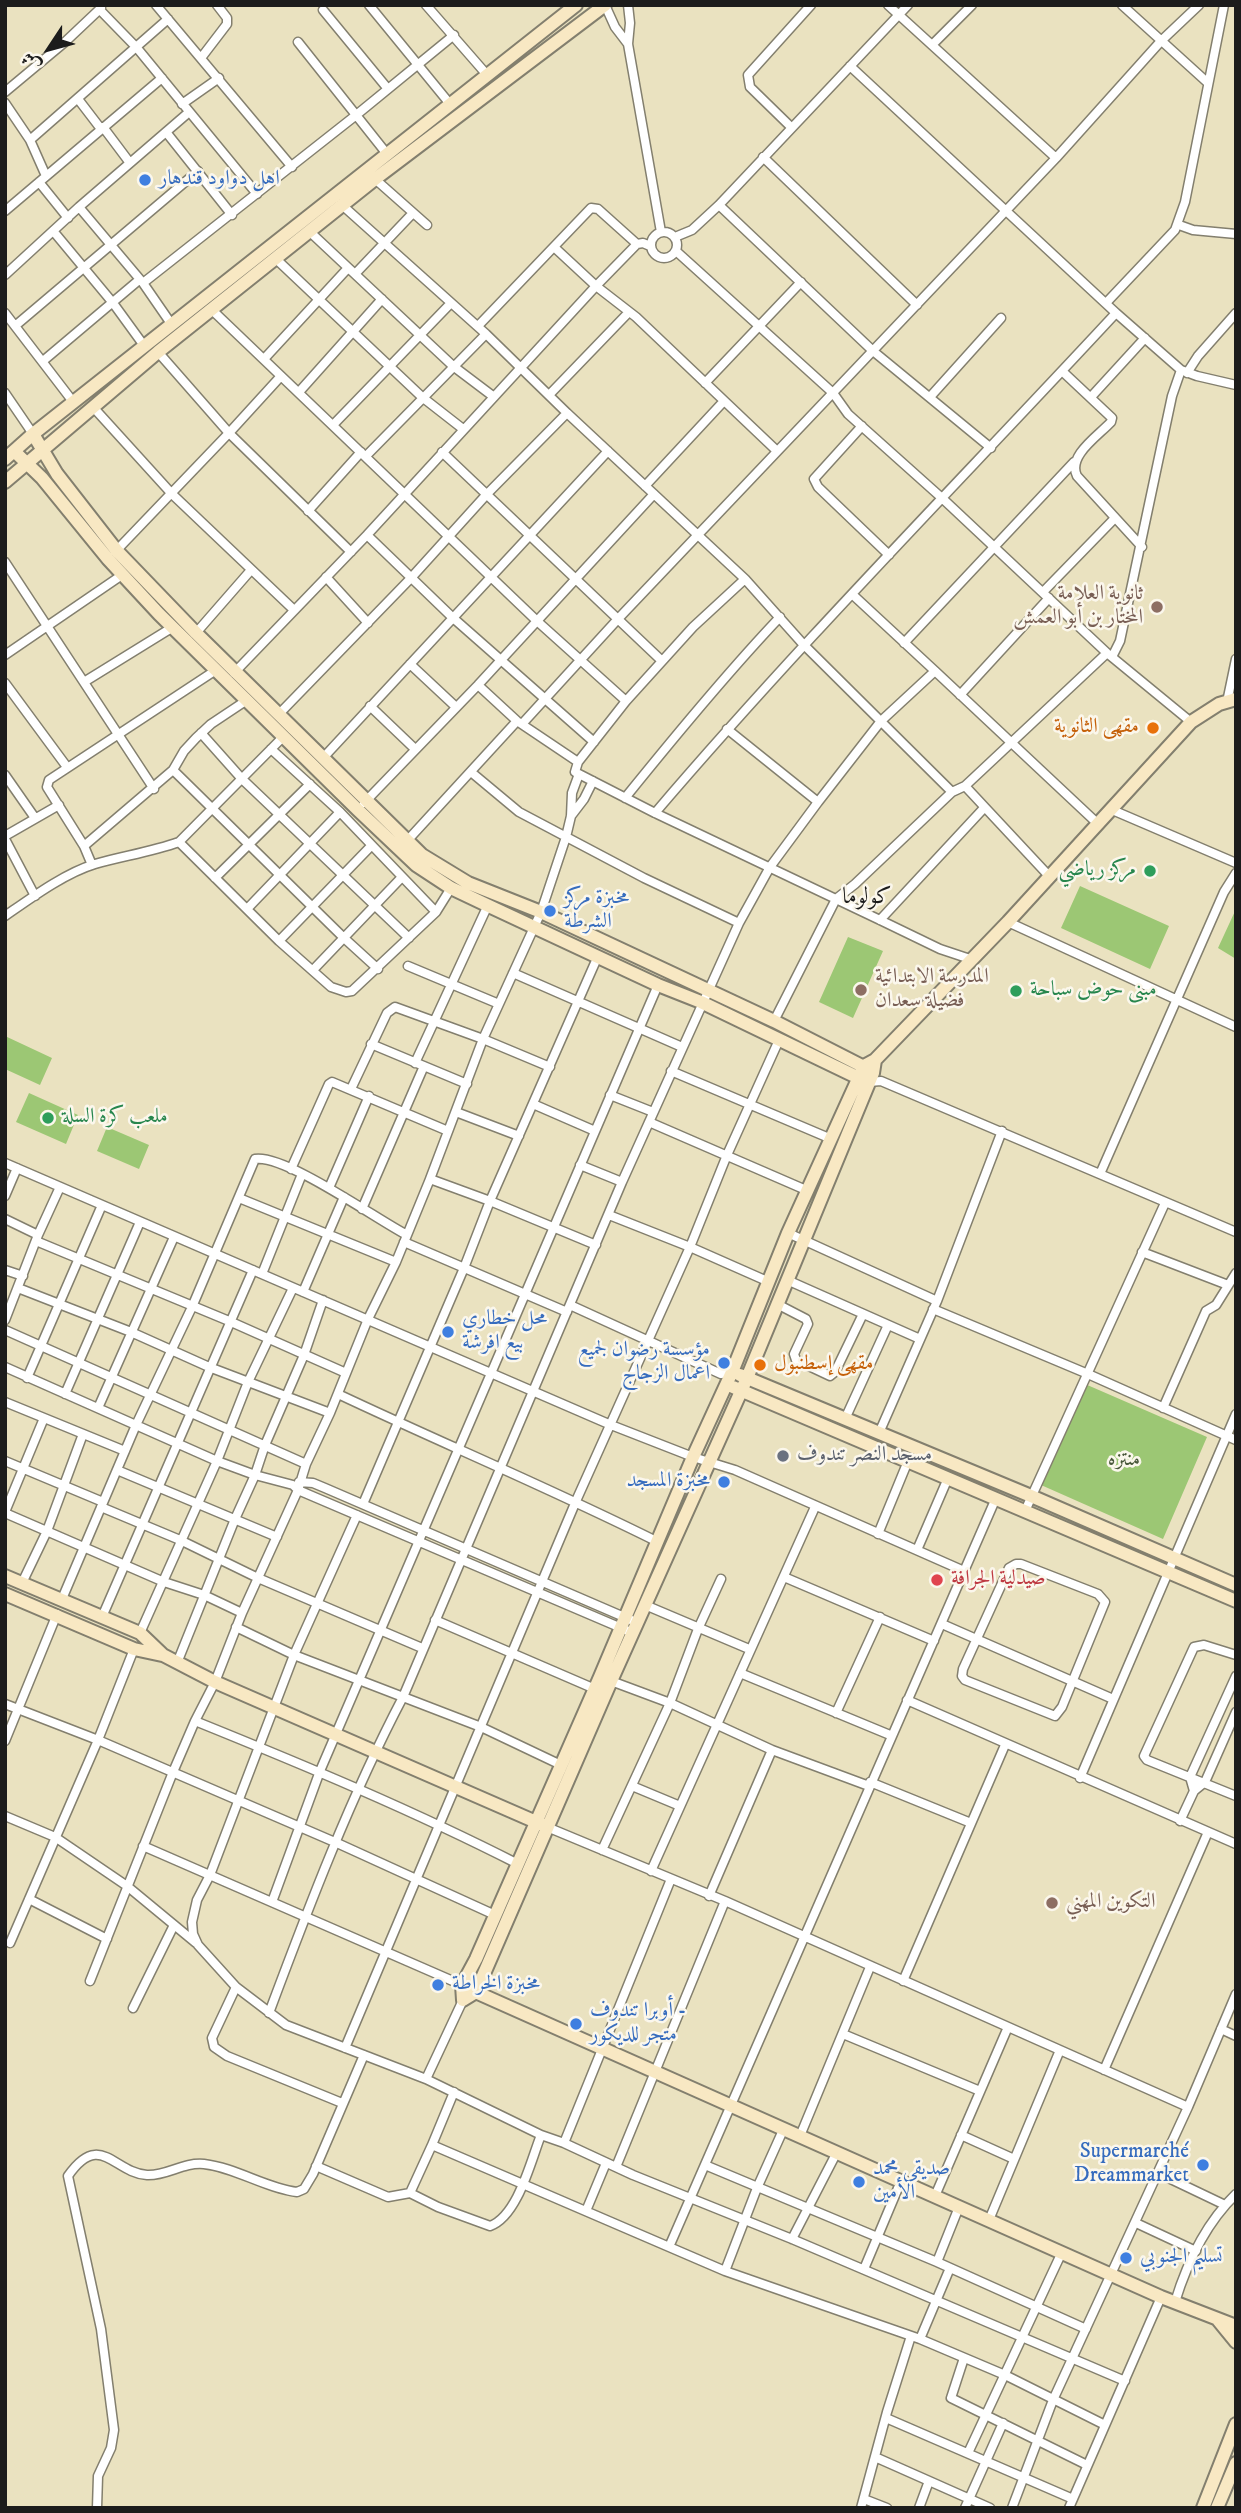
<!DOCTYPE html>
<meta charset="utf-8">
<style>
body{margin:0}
#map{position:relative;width:1241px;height:2513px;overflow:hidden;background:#eae2c0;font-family:"IM FELL DW Pica",Amiri,serif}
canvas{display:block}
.frame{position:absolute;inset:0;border:7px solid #1c1c1c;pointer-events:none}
.north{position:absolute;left:14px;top:14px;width:70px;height:70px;-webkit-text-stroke:5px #fbf7ec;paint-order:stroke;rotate:234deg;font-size:19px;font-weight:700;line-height:28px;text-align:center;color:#1c1c1c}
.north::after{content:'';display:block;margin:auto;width:24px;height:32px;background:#1c1c1c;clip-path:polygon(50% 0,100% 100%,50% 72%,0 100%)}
</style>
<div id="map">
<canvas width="1241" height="2513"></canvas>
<div class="frame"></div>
<div class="north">ش</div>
</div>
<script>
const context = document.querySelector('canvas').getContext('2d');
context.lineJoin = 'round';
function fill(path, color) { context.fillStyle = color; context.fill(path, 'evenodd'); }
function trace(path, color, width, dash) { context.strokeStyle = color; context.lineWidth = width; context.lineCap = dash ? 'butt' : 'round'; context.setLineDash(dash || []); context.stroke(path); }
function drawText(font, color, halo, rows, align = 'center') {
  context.font = font + ' "IM FELL DW Pica",Amiri,serif'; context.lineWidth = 5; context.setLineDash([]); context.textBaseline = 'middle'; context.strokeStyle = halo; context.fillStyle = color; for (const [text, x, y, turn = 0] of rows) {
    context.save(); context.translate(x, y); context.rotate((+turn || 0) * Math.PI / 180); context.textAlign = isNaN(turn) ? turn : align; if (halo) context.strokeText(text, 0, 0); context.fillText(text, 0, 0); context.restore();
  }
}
const green = new Path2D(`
 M1080,886L1169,926L1150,969L1061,928Z
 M1236,909V959L1218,948Z
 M848,937L883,951L853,1018L819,1002Z
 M5,1036L52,1058L40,1085L5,1069Z
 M29,1093L78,1115L66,1144L16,1122Z
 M107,1127L149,1145L139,1169L97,1151Z
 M1085,1384L1207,1437L1163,1539L1041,1485Z`);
const street = new Path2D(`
 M156,5L292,167
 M369,5L450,104
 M426,5L488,76
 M605,5L615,27L628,44
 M628,5L630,23L628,44L661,232
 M888,5L1056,158
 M1122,5L1208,83
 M100,10L137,48L257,194
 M323,10L388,89
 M298,42L387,154
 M932,45L972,5
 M201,58L227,24V18L217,5
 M850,66L1116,313L1181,370L1197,376L1236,385
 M5,92L65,42L101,8
 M78,99L101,129
 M5,103L30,140L46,176
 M182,104L219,78
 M103,127L130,163
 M791,127L750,87L748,75L811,5
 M166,132L232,215
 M30,140L168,19
 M763,157L917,305
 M375,179L427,225
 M39,182L68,218
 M342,205L486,334L567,413L745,579L803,644L952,792
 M719,205L873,351L991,448
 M79,207L143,283L172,325
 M5,211L162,78
 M1179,225L1193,230L1236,234
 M309,231L453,366L494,397
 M651 245a13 13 0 1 1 26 0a13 13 0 1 1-26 0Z
 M54,232L113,303L145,347
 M675,237L692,230L719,205L908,5
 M554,247L596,286L636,317L777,451
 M676,251L833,393L848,414L943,499L1107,653L1191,722
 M275,258L422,397L463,429
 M355,274L412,214
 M5,275L79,207L188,113
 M143,283L355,116L454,35
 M1106,303L1175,230L1185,202L1224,5
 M211,309L537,621L626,701
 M5,313L74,403
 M15,326L198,171
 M478,326L591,208L598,209L637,244
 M158,352L229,433L351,552
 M264,359L348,268
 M43,361L139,280
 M1062,371L1112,418L1111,422C1098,436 1067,456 1077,476L1142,547
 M1187,373L1198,356L1236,313
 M705,383L801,282
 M299,392L382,299
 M5,393L33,434
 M549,395L629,312
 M930,397L1001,318
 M1091,397L1145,338
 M93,407L172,494L294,610
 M333,425L451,303
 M862,426L814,479L818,487L889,555
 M442,452L662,661
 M366,456L486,334
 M645,486L724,401
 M308,511L361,452
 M367,535L452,617L594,742
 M115,552L229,433L281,376
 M5,562L154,789
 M326,577L368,623
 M745,579L693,627L626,701L578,762L575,772L655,813L880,920L940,949L973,960
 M1043,592L1115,518
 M196,633L251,570
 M904,643L1074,462
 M5,655L122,575
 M1112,657L1120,641L1172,396L1181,370
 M410,664L456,707
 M935,671L1097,823
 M234,673L367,535L596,286L637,244L643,243L650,246
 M84,682L173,627
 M5,683L67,767
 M478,685L517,721L578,762
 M960,695L1049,598
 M1227,702L1236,659
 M370,706L415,749
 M279,714L411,578L487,494L567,413
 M522,724L617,620L1056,158L1161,41L1199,5
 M727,729L818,802
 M201,733L242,779L409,938
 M284,736L179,842L279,941L331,987L346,992L352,991L436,912L451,888
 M271,749L340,812L436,912
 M323,758L608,451
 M173,770L344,938L378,969
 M471,772L519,812L644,878L739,923
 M5,775L35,818
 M965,786L1107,653
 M625,798C675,736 725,675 780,617
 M364,803L478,685L654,494
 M1110,809L1236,863
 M655,813C802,641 962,479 1116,313
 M571,816L584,799L593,781
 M5,836L59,805
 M5,839L35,896
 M406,842L517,721
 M84,846L173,770L184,751L196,738L211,724L247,700
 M92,865L84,846L47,787L49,780L216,670
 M215,878L310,784
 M247,909L340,812
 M5,916C31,898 65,873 95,864C123,856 151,852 179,842
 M880,920L984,808
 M1008,922L1236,1027
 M279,941L371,846
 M408,966L499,1004
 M313,970L402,877
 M513,973L682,1047
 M774,1021L836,899L855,884L952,792L965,786L1049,876
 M371,1044L467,1084
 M415,1063L488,905
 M671,1071L829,1138
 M869,1082L881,1081L1236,1232
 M351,1089L387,1013L395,1007L483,1039L550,1067
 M610,1095L653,1112
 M533,1104L595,1131
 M456,1112L519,1136
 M649,1122L806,1190
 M5,1163L611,1425L693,1457L735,1470L964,1571
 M580,1165L622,1182
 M291,1169L329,1084L332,1082L448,1131
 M1100,1174L1224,892L1236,873
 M430,1179L490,1201L596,1245
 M329,1188L369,1096
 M5,1196L17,1168
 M239,1198L396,1262
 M362,1209L424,1066
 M609,1215L690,1247L767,1281
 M5,1219L38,1235
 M788,1233L937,1301
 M36,1241L229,1321L346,1373
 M404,1242L567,1312
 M1142,1252L1228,1285
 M5,1270L23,1276
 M262,1274L302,1174
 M787,1280L920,1339
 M18,1288L131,1332L209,1367L330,1413
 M303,1292L344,1197
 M777,1304L806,1319L808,1324L794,1354L796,1360L830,1376L835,1372L863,1314
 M570,1305L721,1374L732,1372
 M933,1309L1088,1374L1236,1440
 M5,1320L38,1235L60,1187
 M5,1330L306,1464
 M5,1367L217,1461L255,1475L293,1485L298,1490L633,1633
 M27,1378L102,1205
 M65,1394L140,1222
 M338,1394C444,1444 552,1489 658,1542
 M5,1402L125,1451
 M98,1408L174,1237
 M1163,1408L1206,1311L1216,1305L1236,1273
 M845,1419L888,1325
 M879,1433L937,1301L1002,1131
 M5,1461L103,1502
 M117,1470L277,1537
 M299,1482L313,1483L325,1488L638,1623
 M363,1504L464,1268L490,1201L598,956
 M101,1507L180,1540L258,1578L422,1648
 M1025,1511L1165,1203
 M5,1512L44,1418
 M5,1513L164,1582L204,1595L242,1613
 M357,1515L294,1655L210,1875L197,1900L192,1922L193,1934L198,1945L236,1987L286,2025L426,2079L541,2135L564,2143L633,2175L792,2239L1125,2381
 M878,1534L908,1461
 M917,1550L948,1478
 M1016,1564H1021L1098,1594L1105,1602L1062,1707L1055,1716L965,1680L962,1676L963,1669L1009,1568Z
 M784,1577L934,1641
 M22,1583L47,1531L83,1434
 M62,1599L136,1425L192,1307L255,1159C285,1154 376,1219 407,1235
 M645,1605L749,1649
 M102,1617L253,1270
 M435,1620L595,1689
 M942,1624L1113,1699
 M236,1627L294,1655L481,1727L561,1765
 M140,1633L217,1461L248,1382L293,1288
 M1236,1655L1204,1645L1194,1647L1144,1756L1147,1760L1236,1796
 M177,1663L235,1519L255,1475L265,1445L304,1355L323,1300
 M740,1673L890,1735
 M611,1681L670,1703L772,1750L869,1786
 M907,1700L1236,1844
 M5,1704L98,1740L337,1843L495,1915
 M836,1713L880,1617
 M195,1721C304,1765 412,1810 518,1864
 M5,1741L57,1614
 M1080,1778L1236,1414
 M870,1782L971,1823
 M632,1786L680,1806
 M1194,1791L1190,1777L1236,1676
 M5,1816L55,1837L127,1886L196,1943
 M1180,1821L1194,1791L1205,1782L1236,1712
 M547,1827L725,1901L1188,2107
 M143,1846L462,1985
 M602,1850L670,1703L698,1629L721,1579
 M651,1871L815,1507
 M709,1896L772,1750
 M29,1899L107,1939
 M272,1902L320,1771L658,985
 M10,1943L98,1740L134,1649
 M90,1981L173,1772L195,1721L215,1682L242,1613L298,1490L306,1464L330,1413L368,1319L396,1262L430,1179L483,1039L541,912L566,837L571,816L572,793L579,774
 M903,1981L1005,1745
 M236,1987L212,2038L214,2047L227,2056L342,2103
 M133,2008L174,1925
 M269,2013C309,1906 350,1798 403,1697L622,1182L739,923L770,867L818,802L881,721L935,671L853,595
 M1221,2029L1236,2036
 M843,2034L980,2091
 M345,2048L576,1501L690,1247L727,1155L779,1040
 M1104,2070L1208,1832
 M426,2079L463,2000
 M454,2092L432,2145L725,2271L920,2339L1005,2375L1105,2425
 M961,2135L1014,2159
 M800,2136L870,1967
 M564,2143L671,1879
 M432,2145L410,2193L438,2207L490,2226C518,2216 531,2160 541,2135
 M705,2165L937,2262L1086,2329
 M316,2166L388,2197L410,2193
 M616,2167L725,1901
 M1158,2173L1225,2205
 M935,2196L1008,2027
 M586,2211L606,2163
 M989,2220L1060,2050
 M1136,2223L1196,2251
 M792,2239L837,2152
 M669,2247L996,1498
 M937,2262L959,2207
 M864,2269L901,2181
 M725,2271L757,2188L784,2128
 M1175,2302C1187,2263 1206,2223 1236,2194
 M920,2339L950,2268
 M964,2358L951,2398L1087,2465
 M886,2418L1073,2499
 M968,2453L1062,2252
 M875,2457L990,2508
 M864,2499L887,2508
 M97,2508L98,2476L111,2448L114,2430L101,2329L68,2176C100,2130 114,2173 147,2175C167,2176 183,2162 204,2164C237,2168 265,2188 297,2192L304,2189L313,2174L364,2055
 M861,2508L887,2412L911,2336
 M919,2508L929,2481
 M965,2508L1003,2423
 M1012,2508L1053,2400L1188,2107L1236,1994
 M1069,2508L1161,2297`);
const secondary = new Path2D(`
 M33,434L57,474L117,551L196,633L422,855L468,883L541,912L774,1021L868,1069
 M14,451L42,478L108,559L159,614L358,810L416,865L451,888L491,907L658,985L701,1002L863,1080
 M5,459L33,434L576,5
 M5,482L158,352L375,179L605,5
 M875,1060L873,1073L747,1378L611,1681L476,1992L463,2000L462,1985L476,1959L600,1677L693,1457L732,1372L788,1233L864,1066L875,1060L1008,922L1191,722L1219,704L1236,699
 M740,1375L1031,1496L1236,1585
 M733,1387L1236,1601
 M5,1576L140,1633L163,1655L215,1682L543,1825
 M5,1594L134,1649L162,1655
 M471,1990L1161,2297L1236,2326
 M1218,2320L1236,2342
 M1203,2508L1236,2424
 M1217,2508L1236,2463`);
const markers = [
 [145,180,7,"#3f7fe0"],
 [1157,607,7,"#8d6e63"],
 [1153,728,7,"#e8710a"],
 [1150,871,7,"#2e9e5b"],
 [550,911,7,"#3f7fe0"],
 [861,990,7,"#8d6e63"],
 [1016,991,7,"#2e9e5b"],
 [48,1118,7,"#2e9e5b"],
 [448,1332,7,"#3f7fe0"],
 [724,1363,7,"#3f7fe0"],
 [760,1365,7,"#e8710a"],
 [783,1456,7,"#6b7280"],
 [724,1482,7,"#3f7fe0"],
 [937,1580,7,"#e0444e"],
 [1052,1903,7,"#8d6e63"],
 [438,1985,7,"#3f7fe0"],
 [576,2024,7,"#3f7fe0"],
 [1203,2165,7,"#3f7fe0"],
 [859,2182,7,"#3f7fe0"],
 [1126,2258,7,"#3f7fe0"]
];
const shopNames = [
 ["اهل دواود قندهار",159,180],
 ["مخبزة مركز",564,899],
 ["الشرطة",564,923],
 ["محل خطاري",462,1320],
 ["بيع افرشة",462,1344],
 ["مؤسسة رضوان لجميع",710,1351,"right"],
 ["اعمال الزجاج",710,1375,"right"],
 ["مخبزة المسجد",710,1482,"right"],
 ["مخبزة الخراطة",452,1985],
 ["أوبرا تندوف -",590,2012],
 ["متجر للديكور",590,2036],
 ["Supermarché",1189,2153,"right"],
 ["Dreammarket",1189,2177,"right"],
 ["صديقي محمد",873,2170],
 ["الأمين",873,2194],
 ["تسليم الجنوبي",1140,2258]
];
const educationNames = [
 ["ثانوية العلامة",1143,595,"right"],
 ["المختار بن أبو العمش",1143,619,"right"],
 ["المدرسة الابتدائية",875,978],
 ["فضيلة سعدان",875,1002],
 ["التكوين المهني",1066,1903]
];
const foodNames = [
 ["مقهى الثانوية",1139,728],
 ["مقهى إسطنبول",774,1365,"left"]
];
const leisureNames = [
 ["مركز رياضي",1136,871,"right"],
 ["مبنى حوض سباحة",1030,991],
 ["ملعب كرة السلة",62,1118]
];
const worshipNames = [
 ["مسجد النصر تندوف",797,1456]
];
const parkNames = [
 ["منتزه",1124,1461]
];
const healthNames = [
 ["صيدلية الجرافة",951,1580]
];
const neighbourhoodNames = [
 ["كولوما",867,898]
];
fill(green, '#9cc774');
trace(street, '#837f6e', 11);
trace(secondary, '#837f6e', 16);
trace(street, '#fff', 8);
trace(secondary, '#f8e8c3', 12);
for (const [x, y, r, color] of markers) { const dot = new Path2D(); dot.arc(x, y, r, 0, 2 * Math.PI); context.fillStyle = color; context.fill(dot); trace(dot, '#fbf7ec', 2.5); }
drawText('21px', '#366cbe', '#fbf7ec', shopNames, 'left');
drawText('21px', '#785e54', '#fbf7ec', educationNames, 'left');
drawText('21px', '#c56008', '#fbf7ec', foodNames, 'right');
drawText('21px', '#27864d', '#fbf7ec', leisureNames, 'left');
drawText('21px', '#5b616d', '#fbf7ec', worshipNames, 'left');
drawText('21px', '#49583b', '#fbf7ec', parkNames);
drawText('21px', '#be3a42', '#fbf7ec', healthNames, 'left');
drawText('23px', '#1c1c1c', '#fbf7ec', neighbourhoodNames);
</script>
